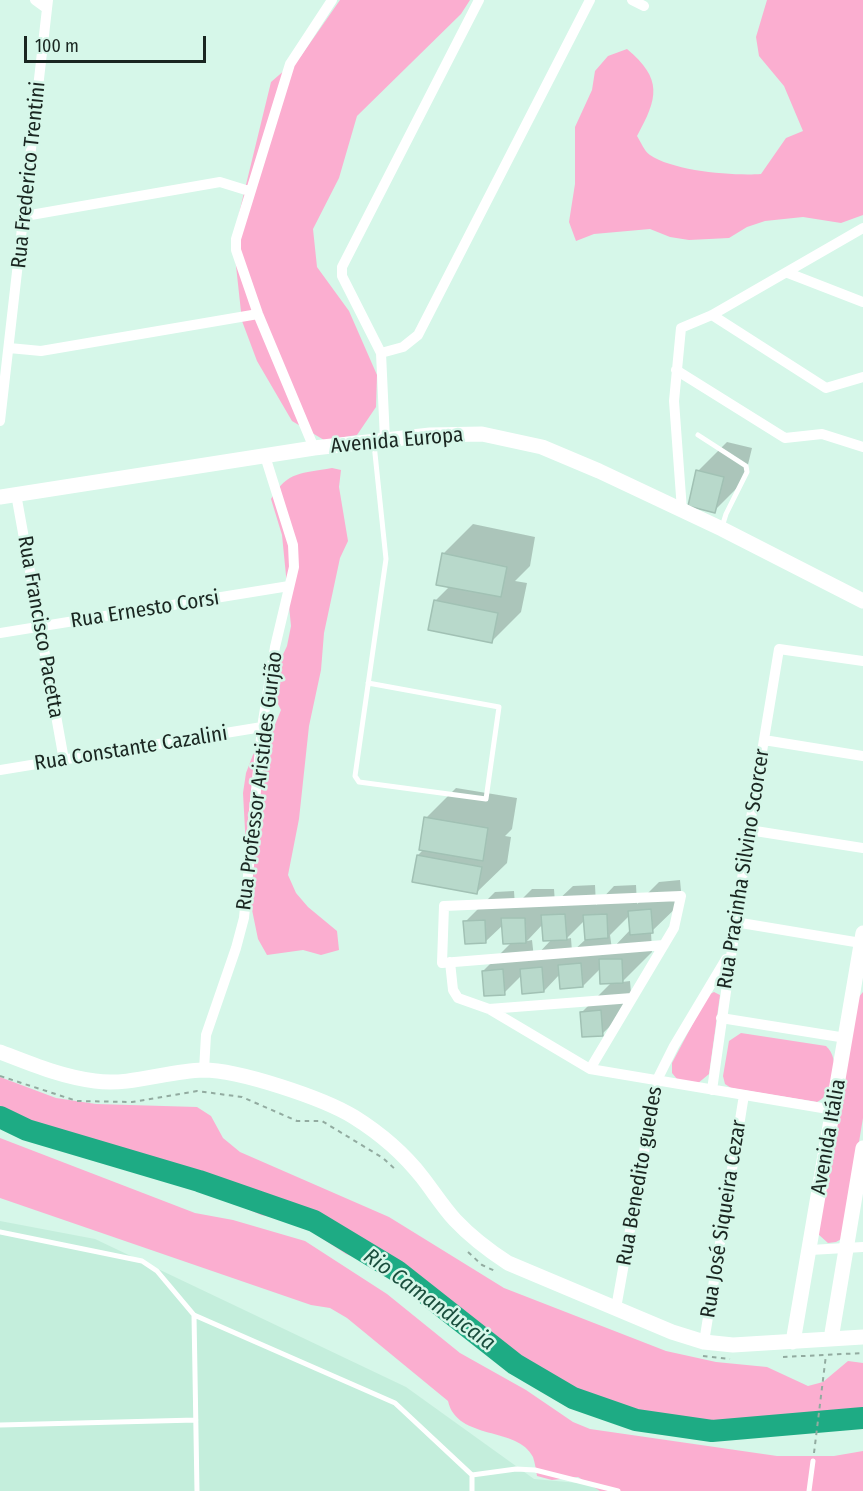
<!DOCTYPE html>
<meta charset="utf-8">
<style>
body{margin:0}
#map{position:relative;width:863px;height:1491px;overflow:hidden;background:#d6f7e9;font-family:"Fira Sans Condensed",sans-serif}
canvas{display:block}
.scale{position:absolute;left:24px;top:36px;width:182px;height:27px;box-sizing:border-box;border:3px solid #1a2621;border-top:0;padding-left:8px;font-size:18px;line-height:21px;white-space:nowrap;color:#1a2621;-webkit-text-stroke:4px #d6f7e9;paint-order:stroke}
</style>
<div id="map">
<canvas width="863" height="1491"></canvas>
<div class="scale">100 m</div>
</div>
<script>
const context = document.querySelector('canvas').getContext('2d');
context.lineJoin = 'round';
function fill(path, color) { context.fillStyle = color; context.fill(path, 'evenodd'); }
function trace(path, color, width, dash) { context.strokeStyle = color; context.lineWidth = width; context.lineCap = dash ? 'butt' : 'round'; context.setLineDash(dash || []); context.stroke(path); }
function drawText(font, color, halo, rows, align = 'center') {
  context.font = font + ' "Fira Sans Condensed",sans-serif'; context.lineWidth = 5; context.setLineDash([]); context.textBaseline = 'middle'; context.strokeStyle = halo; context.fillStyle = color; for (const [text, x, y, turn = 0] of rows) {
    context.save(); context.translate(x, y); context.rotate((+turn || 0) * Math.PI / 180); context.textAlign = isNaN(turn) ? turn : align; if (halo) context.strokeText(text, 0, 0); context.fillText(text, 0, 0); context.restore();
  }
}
const built = new Path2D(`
 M0,1221L95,1239L406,1387L534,1479L667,1491H0Z`);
const green = new Path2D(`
 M340,0H470L461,14L357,116L339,178L313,229L317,267L349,311L377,375L376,407L357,435L324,440L292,421L257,361L242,321L233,238L271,82L301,56Z
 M767,0H863V215L841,223L803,217L765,221L747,227L729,238L689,240L670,237L650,229L594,234L576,241L569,222L575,184V127L592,90L595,71L608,56L627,49C663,79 658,98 637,136C641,142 644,151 650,155C673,171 733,176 761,174L786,138L803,131L784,86L759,56L756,37Z
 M332,468L341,470L339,487L348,541L340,558L324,633L321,670L309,726L299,819L288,875L296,893L308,907L337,931L339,950L321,955L303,950L267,955L258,939L243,866L246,848L243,793L246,773L259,739L274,727L281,710L264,676L279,663L287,646L291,626L282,535L271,499C288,470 302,474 332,468Z
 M714,992L720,995L709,1074L697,1084L677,1079L672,1073V1063L708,995Z
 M863,992V1118L843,1238L836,1242L828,1243L818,1234L858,998Z
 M741,1033L826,1046C841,1059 835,1094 817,1102L731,1088L725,1084L723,1076L729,1041Z
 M0,1077L56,1098L96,1104L197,1107L211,1116L223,1138L240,1152L389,1217L504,1288L666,1351L716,1362L767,1367L808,1386L823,1382L848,1361L863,1363V1418L806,1419L752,1430L678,1426L660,1424L621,1411L565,1398L532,1379L488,1344L471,1335L399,1275L346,1254L298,1223L261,1215L193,1185L159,1166L85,1152L51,1138L13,1130L0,1123Z
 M0,1138L195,1213L233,1220L305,1241L387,1294L460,1353L526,1390L573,1422L590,1429L777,1456H834L863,1451V1491H600L578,1477L552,1480L537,1476C536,1470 535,1463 533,1457C518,1426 457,1441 448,1401L347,1318L330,1308L311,1305L0,1198Z`);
const shadow = new Path2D(`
 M727,442L752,448L744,481L714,511L698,471Z
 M473,524L535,537L530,566L515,581L527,583L521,612L492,641L430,628L436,600L450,586L443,554Z
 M456,788L517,798L512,829L505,836L511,837L507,863L477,892L418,855L424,849L426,818Z
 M680,880L682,902L651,932L652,952L622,982L630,981L632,1005L602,1034L582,1012L612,982L601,968L583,986L560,974L544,991L522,975L504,993L483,971L512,942L503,925L485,942L465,922L495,892L514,891L515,906L532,889H554L555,903L573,886L595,885L596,905L614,886L636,885L637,904L659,882ZM630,915L631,929L612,949L610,935ZM585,920L586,939L572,952L571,938L566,939ZM543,924L552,939L534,958L532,940L527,941Z`);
const river = new Path2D(`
 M0,1117L27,1130L199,1181L314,1221L397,1271L515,1364L573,1398L636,1420L712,1431L863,1418`);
const building = new Path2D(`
 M696,470L724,477L715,513L688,506Z
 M442,553L507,567L501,597L436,585Z
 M434,600L498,613L492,643L428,630Z
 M424,817L488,828L483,861L419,850Z
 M417,855L482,867L477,894L412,882Z
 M651,909L653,933L630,935L628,911Z
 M565,914L567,940L543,941L541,915Z
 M607,914L608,938L585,940L583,915Z
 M501,918H525L526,943L503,944Z
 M485,920L486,943L465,944L463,921Z
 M599,959H622L623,983L600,984Z
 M581,963L583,987L560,989L558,965Z
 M542,967L544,992L522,994L520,969Z
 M503,969L505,995L484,996L482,971Z
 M601,1010L603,1036L582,1037L580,1012Z`);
const path = new Path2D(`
 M0,1076L77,1101L132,1102L197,1091L242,1097L297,1121H322L383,1158L397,1171
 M468,1252L482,1265L495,1271
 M703,1356L730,1359
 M783,1357L863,1353
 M814,1453L826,1355`);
const lane = new Path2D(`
 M698,435L746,466L747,472L726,514L722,527
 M368,683L499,707L486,799L359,782L355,776L386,559L374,444
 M0,1232L142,1261L157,1271L194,1315L395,1403L472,1475V1491
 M194,1315L197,1491
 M0,1425L196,1420
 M472,1475L516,1469L535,1470L618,1491
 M809,1491L813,1461`);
const street = new Path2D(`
 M35,0L46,8
 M632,0L644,6
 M25,216L220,182L249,191
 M788,273L863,302
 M712,315L826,388L863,377
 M9,348L41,351L258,314
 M381,353L403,347L418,335L590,0
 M676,370L785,438L822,434L863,447
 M0,421L48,0
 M385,440L381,353L342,276V267L479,0
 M314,448L258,314L236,250V239L290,64L332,0
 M16,494L64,760
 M682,510L674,401L681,328L712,315L863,228
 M0,633L289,586
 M764,740L863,756
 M0,770L262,727
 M749,830L863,848
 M735,922L861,943
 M450,962L453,990L458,998L489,1009L590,1069L834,1110
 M489,1009L632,998
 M721,1018L846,1038
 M590,1069L674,928L681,896L444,906L442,963L664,945
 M204,1070L206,1035L236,948L244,918L262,727L275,647L294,567L293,545L265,456
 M712,1090L749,830L779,649L863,661
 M810,1250L863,1247
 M616,1308L657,1080L674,1046L726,959
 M704,1342L744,1095`);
const secondary = new Path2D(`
 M0,497L314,448L430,435L482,434L542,447L599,471L722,529L863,601
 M0,1052C31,1064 62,1077 95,1081C131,1086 167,1071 203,1070C239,1070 323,1098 354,1117C378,1132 404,1154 422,1177C433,1191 443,1207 455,1220C471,1237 488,1250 508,1263L672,1332L704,1342L733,1345L863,1337
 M831,1339L863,1148
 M793,1342L863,933`);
const streetNames = [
 ["Rua Frederico Trentini",29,175,-84],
 ["Avenida Europa",397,441,-5],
 ["Rua Ernesto Corsi",145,610,-9],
 ["Rua Francisco Pacetta",40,627,80],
 ["Rua Constante Cazalini",131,749,-9],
 ["Rua Professor Aristides Gurjão",260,781,-83],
 ["Rua Pracinha Silvino Scorcer",744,869,-81],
 ["Avenida Itália",829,1137,-80],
 ["Rua Benedito guedes",640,1176,-80],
 ["Rua José Siqueira Cezar",724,1219,-81]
];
const waterNames = [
 ["Rio Camanducaia",429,1300,36]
];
fill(built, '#c4eedc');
fill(green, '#fbaed0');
fill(shadow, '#0003');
trace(river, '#1eab84', 22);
fill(building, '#b8d9cb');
trace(building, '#a1c1b4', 1.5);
trace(path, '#92aba0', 2, [4.5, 4.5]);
trace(lane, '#fff', 5);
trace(street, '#fff', 10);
trace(secondary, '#fff', 15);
drawText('21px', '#1a2621', '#d6f7e9', streetNames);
drawText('italic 22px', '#1a4e3d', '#d6f7e9', waterNames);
</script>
